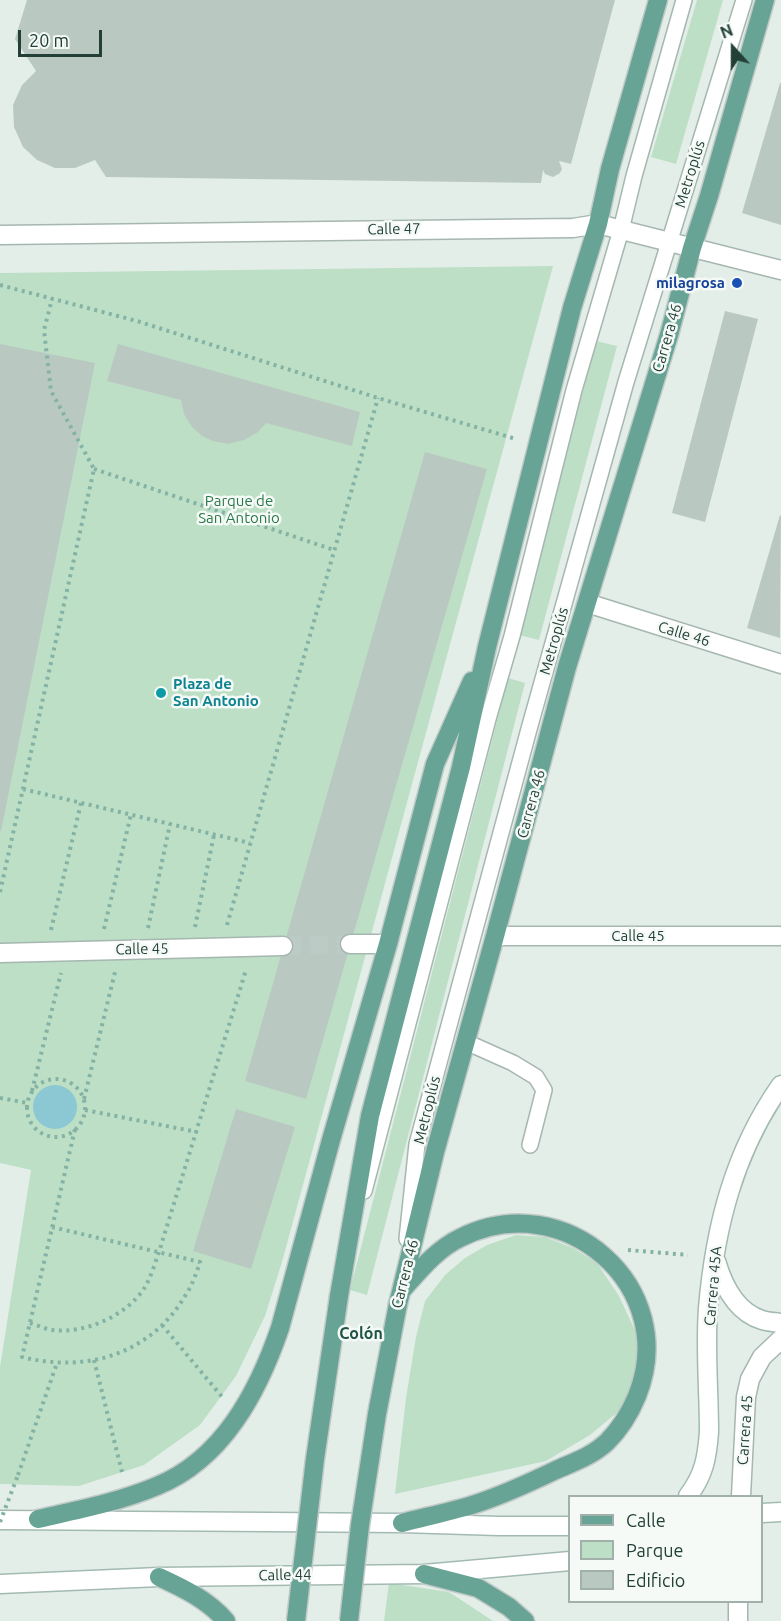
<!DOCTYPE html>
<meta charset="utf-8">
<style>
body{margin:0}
#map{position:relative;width:781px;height:1621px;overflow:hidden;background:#e4eee9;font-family:Ubuntu,sans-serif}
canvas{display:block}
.legend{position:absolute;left:568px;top:1495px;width:195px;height:108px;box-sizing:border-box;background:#f5faf7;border:2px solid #a1b0ab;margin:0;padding:8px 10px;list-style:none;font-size:18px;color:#234038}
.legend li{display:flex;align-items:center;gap:12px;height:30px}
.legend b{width:30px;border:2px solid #a1b0ab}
.north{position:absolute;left:703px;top:18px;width:60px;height:60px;-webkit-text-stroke:4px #f5faf7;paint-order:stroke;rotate:339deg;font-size:16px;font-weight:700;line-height:24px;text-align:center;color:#234038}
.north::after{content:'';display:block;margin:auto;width:21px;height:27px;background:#234038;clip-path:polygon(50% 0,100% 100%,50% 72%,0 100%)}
.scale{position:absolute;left:18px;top:30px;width:84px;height:27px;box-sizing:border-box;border:3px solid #234038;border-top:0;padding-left:8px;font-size:18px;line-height:21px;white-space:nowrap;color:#234038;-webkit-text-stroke:4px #f5faf7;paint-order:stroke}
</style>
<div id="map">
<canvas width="781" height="1621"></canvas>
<ul class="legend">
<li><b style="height:8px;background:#68a495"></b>Calle</li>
<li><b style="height:16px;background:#bddfc6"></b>Parque</li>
<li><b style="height:16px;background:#b9c9c2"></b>Edificio</li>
</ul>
<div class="north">N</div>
<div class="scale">20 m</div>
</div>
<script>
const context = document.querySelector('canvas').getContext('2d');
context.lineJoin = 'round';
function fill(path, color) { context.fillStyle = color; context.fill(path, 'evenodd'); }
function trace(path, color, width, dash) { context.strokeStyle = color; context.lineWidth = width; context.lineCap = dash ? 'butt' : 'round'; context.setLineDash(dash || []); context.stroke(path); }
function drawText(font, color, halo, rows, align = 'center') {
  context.font = font + ' Ubuntu,sans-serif'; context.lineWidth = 5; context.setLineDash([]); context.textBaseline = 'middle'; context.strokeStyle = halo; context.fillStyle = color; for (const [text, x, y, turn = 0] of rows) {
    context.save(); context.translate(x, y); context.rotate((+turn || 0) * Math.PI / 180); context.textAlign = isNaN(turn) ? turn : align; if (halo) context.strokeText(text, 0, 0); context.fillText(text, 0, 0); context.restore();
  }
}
const green = new Path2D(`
 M697,0H723L676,164L651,157Z
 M553,266L282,1262L265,1316L236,1376L200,1425L144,1465L79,1486L0,1484V1367L31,1170L0,1163V273Z
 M596,341L617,346L539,640L519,635Z
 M508,678L525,683L367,1295L350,1290Z
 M516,1235L545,1237L573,1248L597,1263L619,1296L639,1339L643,1364L625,1406L590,1435L546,1461L395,1494L406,1398L416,1337L425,1301L445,1275L465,1258L487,1245Z
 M389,1583L449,1592L493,1621H384Z`);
const water = new Path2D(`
 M33 1107a22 22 0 1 1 44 0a22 22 0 1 1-44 0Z`);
const building = new Path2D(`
 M27,0H615L571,164L559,161L562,169L560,173L553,177L545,174L543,170L541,183L106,177L95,160L75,168H55L37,160L23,147L14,127L13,105L22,85L36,71L15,39Z
 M780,83H781V225L742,213Z
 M725,311L758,319L705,522L672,513Z
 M0,344L95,363L1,831H0Z
 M118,344L360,412L352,446L266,423L258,432L244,440L228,444L213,441L202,436L192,427L184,414L181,400L107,381Z
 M425,452L487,469L306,1099L245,1081Z
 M780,515L781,516L780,638L747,628Z
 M236,1109L295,1127L251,1269L193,1251Z`);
const tertiaryTunnel = new Path2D(`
 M283,946L350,944`);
const path = new Path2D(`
 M0,285L137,321L378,398L516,439
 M94,469L334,550
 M23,789L250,843
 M0,892L94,469L51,391L44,330L52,299
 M227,925L378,398
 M195,927L214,835
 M148,928L170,824
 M104,929L131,814
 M51,930L81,803
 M27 1108a29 29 0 1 1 58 0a29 29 0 1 1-58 0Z
 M32,1091L61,973
 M0,1098L28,1103
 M84,1099L115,972
 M85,1110L197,1132
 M52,1227L200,1262C196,1274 192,1286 185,1296C150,1355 85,1373 22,1357L75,1129
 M628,1250L688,1255
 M30,1323C37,1325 45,1329 52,1330C85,1334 127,1316 145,1287C151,1277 155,1263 159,1252L246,970
 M162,1325L223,1398
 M94,1360L123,1476
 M18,1475L57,1363`);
const service = new Path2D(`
 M466,1042L513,1063L536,1077L544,1090L530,1145
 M364,1191L488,719L512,636L574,390L621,230L634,176L684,0
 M407,1239L417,1144L529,729L626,382L744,0`);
const tertiary = new Path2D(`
 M0,235L573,228L598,224L781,270
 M587,603L781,664
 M495,936H781
 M350,944H388
 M0,953L283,946
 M741,1496L746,1397L750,1379L762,1357L781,1339
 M738,1621V1602`);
const secondary = new Path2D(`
 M716,1261C723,1285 736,1312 762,1320C768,1322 775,1322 781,1323
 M688,1496C704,1475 707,1458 709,1432C709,1391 705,1349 708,1308C715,1227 734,1152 781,1085
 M762,1513L781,1512
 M0,1520L402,1523L499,1526H570
 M0,1584L159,1577L424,1574L570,1561`);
const primary = new Path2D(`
 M339,1296L370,1116L461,767L487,647L572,308L598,224L610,169L658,0
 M398,1304L435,1152L495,936L567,667L669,335L692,248L709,196L765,0
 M38,1519C78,1510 119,1502 157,1486C223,1459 258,1392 280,1328L331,1140L388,944L435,764L472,681
 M402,1523C425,1517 449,1512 472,1505C501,1496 529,1483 556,1470C574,1462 592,1456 607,1442C620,1429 630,1413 637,1396C681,1287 564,1185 460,1238C437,1249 420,1270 403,1289
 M424,1574L478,1588L509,1607L525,1621
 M159,1577C183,1588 208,1600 226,1621`);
const pathBridge = new Path2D(`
 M0,1522L18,1475`);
const primaryBridge = new Path2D(`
 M296,1621L315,1459L339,1296
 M349,1621L360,1525L377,1414L398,1304`);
const markers = [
 [737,283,6,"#1a4fb4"],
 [161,693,6,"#0f9aa8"]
];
const streetNames = [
 ["Metroplús",690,174,-73],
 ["Calle 47",394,229,-1],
 ["Carrera 46",667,338,-74],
 ["Calle 46",684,634,17],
 ["Metroplús",554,641,-74],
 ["Carrera 46",531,804,-75],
 ["Calle 45",638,936],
 ["Calle 45",142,949,-1],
 ["Metroplús",427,1110,-76],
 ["Carrera 46",405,1274,-76],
 ["Carrera 45A",713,1286,-85],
 ["Carrera 45",745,1430,-86],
 ["Calle 44",285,1575,-1]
];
const transitNames = [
 ["milagrosa",725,283]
];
const parkNames = [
 ["Parque de",239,501],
 ["San Antonio",239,518]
];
const cultureNames = [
 ["Plaza de",173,684],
 ["San Antonio",173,701]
];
const neighbourhoodNames = [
 ["Colón",361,1334]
];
fill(green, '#bddfc6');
fill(water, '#8bc8d3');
fill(building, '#b9c9c2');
trace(tertiaryTunnel, '#bdcbc6', 18, [18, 9]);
trace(service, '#a6b6b0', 18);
trace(tertiary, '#a6b6b0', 21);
trace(secondary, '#a2bab2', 21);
trace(primary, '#c1cac7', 21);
trace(path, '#84b2a4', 4, [3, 4.5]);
trace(service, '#fff', 15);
trace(tertiary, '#fff', 18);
trace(secondary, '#fff', 18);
trace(primary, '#68a495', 18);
trace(primaryBridge, '#c1cac7', 21, []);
trace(pathBridge, '#84b2a4', 4, [3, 4.5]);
trace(primaryBridge, '#68a495', 18);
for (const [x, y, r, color] of markers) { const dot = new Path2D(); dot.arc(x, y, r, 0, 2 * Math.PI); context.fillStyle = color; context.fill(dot); trace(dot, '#f5faf7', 2); }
drawText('15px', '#234038', '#f5faf7', streetNames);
drawText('bold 15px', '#164399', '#f5faf7', transitNames, 'right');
drawText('15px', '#2c784a', '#f5faf7', parkNames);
drawText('bold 15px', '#0d838f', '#f5faf7', cultureNames, 'left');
drawText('bold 16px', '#1e5346', '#f5faf7', neighbourhoodNames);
</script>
